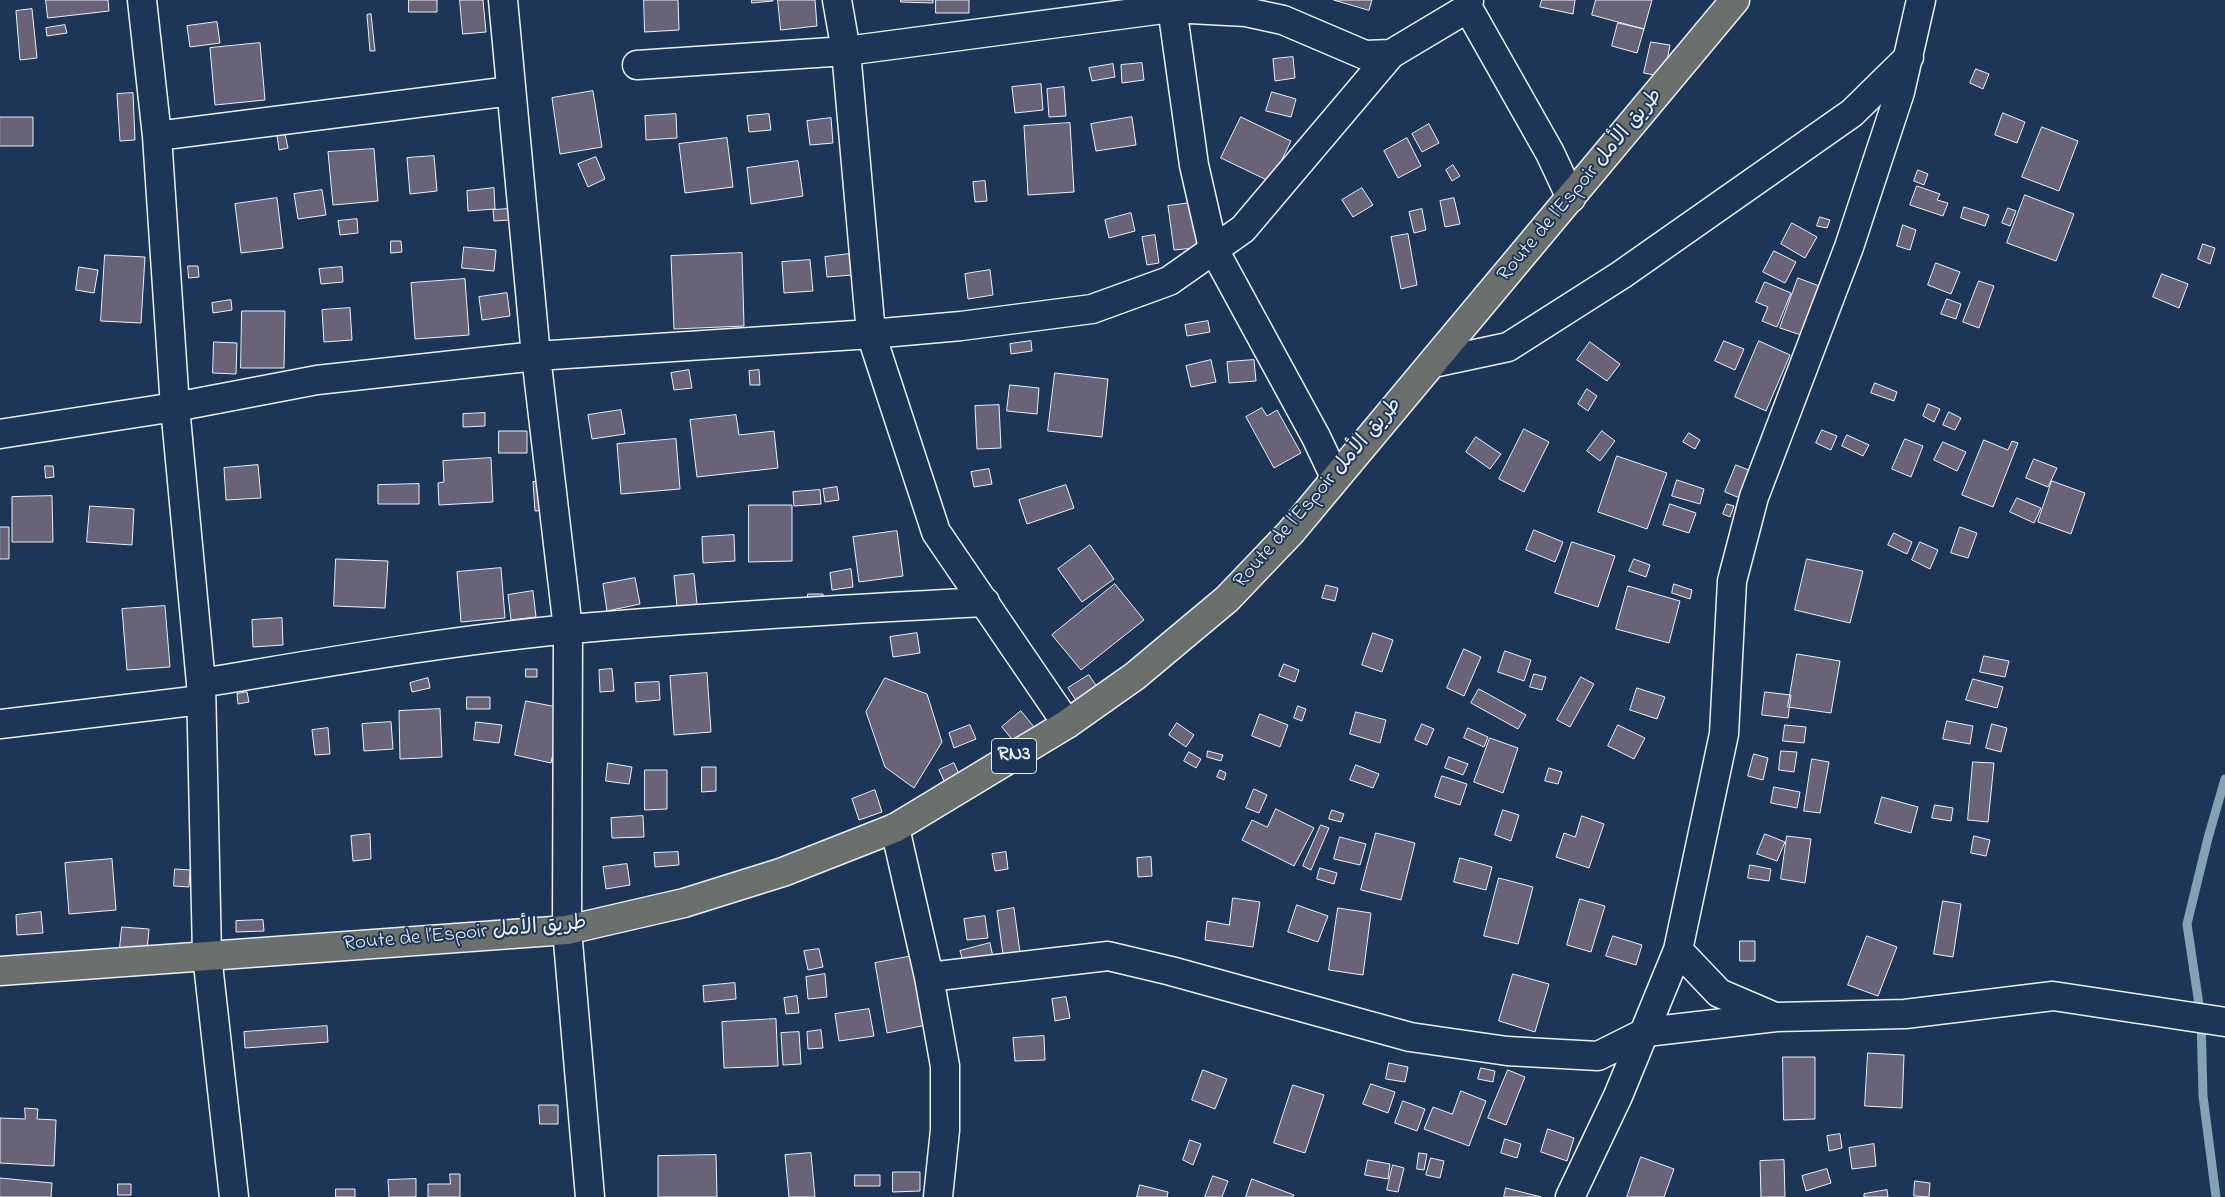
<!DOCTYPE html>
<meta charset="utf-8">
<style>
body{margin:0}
canvas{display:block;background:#1d3557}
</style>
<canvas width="2225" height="1197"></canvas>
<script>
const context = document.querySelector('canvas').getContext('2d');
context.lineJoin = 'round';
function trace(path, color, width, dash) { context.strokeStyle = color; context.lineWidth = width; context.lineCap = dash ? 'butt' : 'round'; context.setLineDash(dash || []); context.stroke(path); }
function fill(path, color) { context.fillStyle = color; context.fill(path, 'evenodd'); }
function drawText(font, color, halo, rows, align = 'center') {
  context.font = font + ' "Indie Flower","Playpen Sans Arabic",sans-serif'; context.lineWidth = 4; context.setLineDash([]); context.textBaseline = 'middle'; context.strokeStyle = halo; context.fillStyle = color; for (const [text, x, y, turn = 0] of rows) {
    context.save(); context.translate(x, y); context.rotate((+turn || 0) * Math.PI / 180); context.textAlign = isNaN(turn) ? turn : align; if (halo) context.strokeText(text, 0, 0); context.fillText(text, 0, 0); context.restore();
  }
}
const stream = new Path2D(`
 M2216,1197L2203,1096L2201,1018L2187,924L2208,838L2225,779`);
const building = new Path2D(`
 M46,0H108L109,11L48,18Z
 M409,0H437V12H409Z
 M460,0H483L486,32L463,34Z
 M644,0H678L679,30L645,32Z
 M752,0H773V1L752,3Z
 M778,0H815L817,26L781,30Z
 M901,0H933V3L901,2Z
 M936,0H969V13H936Z
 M1334,0H1372L1369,10Z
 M1542,0H1575L1573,14L1540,7Z
 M1596,0H1652L1644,29L1592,15Z
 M32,9L37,58L20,60L16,11Z
 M371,14L375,51H370L367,15Z
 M217,22L220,43L190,47L187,26Z
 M1618,23L1644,29L1637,53L1612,46Z
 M65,25L67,33L47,36L46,28Z
 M1651,42L1670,45L1664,77L1644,73Z
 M260,43L265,100L215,105L210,48Z
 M1293,57L1295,78L1275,81L1273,59Z
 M1142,63L1144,80L1122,83L1121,65Z
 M1113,64L1115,77L1092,81L1089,68Z
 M1976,69L1989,74L1983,89L1970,83Z
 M1041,84L1043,110L1015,113L1012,87Z
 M1064,87L1066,116L1049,117L1047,89Z
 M593,91L602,147L560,154L552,98Z
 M1272,92L1296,99L1291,117L1266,111Z
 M133,93L135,140L120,141L117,94Z
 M2003,113L2025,122L2017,143L1995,135Z
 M676,114L677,138L646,140L645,116Z
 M769,114L771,130L749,132L747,116Z
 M0,117H33V146H0Z
 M1132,117L1136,145L1096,151L1091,124Z
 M1241,117L1291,141L1271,182L1221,158Z
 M831,118L833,143L810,145L807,121Z
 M1070,123L1074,192L1028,195L1024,126Z
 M1429,124L1439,143L1422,152L1412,134Z
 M2042,127L2078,141L2059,191L2022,177Z
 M285,134L288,148L279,150L277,135Z
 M727,138L733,187L685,193L679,144Z
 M1407,138L1421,166L1398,178L1384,151Z
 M374,149L378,201L333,205L328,152Z
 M434,156L437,191L410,194L407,158Z
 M596,157L605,179L588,187L578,164Z
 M798,161L803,196L751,204L747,168Z
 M1453,165L1460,176L1452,181L1446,170Z
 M1918,170L1928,174L1924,185L1914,181Z
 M985,181L987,201L975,202L973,182Z
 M1917,186L1940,194L1937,200L1948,203L1943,216L1910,205Z
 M494,188L495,209L468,211L467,191Z
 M1362,188L1373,205L1353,217L1342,200Z
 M322,190L326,215L298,219L294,194Z
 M2025,195L2074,214L2056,261L2007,243Z
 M277,198L283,248L241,253L235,204Z
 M1454,198L1460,224L1445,227L1440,201Z
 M1198,202L1204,247L1174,250L1168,206Z
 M1964,207L1989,215L1985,226L1961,218Z
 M2008,208L2016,211L2010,226L2002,223Z
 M508,209L509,220L494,221L493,210Z
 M1422,209L1426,230L1414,233L1409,212Z
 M1131,213L1135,231L1109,238L1105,220Z
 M1820,217L1830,220L1827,228L1817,226Z
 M357,219L358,233L340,235L338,221Z
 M1792,223L1817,237L1805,258L1781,244Z
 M1903,225L1916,230L1910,250L1897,246Z
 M1408,234L1417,285L1401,289L1391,237Z
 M1155,235L1159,263L1147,265L1142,237Z
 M391,241H401L402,252L391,253Z
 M2203,244L2215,248L2210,264L2198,259Z
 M464,247L496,250L494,271L462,268Z
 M1774,251L1796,262L1785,283L1763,272Z
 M742,253L744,326L674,329L671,256Z
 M849,254L852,275L827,277L825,257Z
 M105,255L145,257L141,323L101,321Z
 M810,260L813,291L784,293L782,262Z
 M1936,263L1960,272L1951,294L1928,285Z
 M188,266H198L199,277L189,278Z
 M79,267L98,270L94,293L76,290Z
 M342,267L343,282L321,284L319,269Z
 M990,270L993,295L968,299L965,274Z
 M2162,274L2188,284L2179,308L2153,297Z
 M1798,278L1822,287L1804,336L1780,328Z
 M465,279L469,335L415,339L411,283Z
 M1979,281L1994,286L1979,328L1963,322Z
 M1765,282L1791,293L1777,327L1762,321L1768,307L1756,302Z
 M507,293L510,316L482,320L479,297Z
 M1947,299L1961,304L1956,319L1941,314Z
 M231,300L232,310L213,313L212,303Z
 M350,308L352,340L324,342L322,310Z
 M242,311H285L284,368H241Z
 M1208,321L1210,332L1187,336L1185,325Z
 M1031,341L1032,351L1011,354L1010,344Z
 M1724,341L1744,349L1735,370L1715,361Z
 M1759,341L1790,355L1766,411L1735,397Z
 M214,342L237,343L236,374L213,373Z
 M1590,342L1620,364L1607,381L1577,360Z
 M1211,360L1216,382L1191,387L1186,366Z
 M1254,360L1256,381L1229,383L1227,362Z
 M689,370L692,388L674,390L671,373Z
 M759,370L760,385H750L749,371Z
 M1055,373L1108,379L1102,437L1048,431Z
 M1875,383L1897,392L1894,401L1871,393Z
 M1010,385L1039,388L1037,414L1007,411Z
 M1587,389L1597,396L1588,411L1578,404Z
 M1928,404L1940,409L1934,422L1923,416Z
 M999,405L1001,448L977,449L975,406Z
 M1262,408L1267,416L1277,410L1301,453L1274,468L1246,417Z
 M621,410L625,434L592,439L588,415Z
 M1949,412L1961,418L1955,430L1943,425Z
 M485,413V426L463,427V414Z
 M736,415L739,435L774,431L778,468L697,477L690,420Z
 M1524,429L1549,442L1524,492L1499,479Z
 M1822,430L1837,436L1831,450L1816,443Z
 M499,431H527V453H499Z
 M1602,431L1615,441L1600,461L1587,451Z
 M1689,433L1700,440L1695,449L1683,442Z
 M1847,435L1869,445L1863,456L1842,446Z
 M1476,437L1501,454L1490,469L1466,452Z
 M676,439L680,489L621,494L617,444Z
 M1905,439L1923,446L1911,477L1892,469Z
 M1984,440L2008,450L2012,441L2018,443L1993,507L1962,495Z
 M1943,442L1966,452L1957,471L1934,460Z
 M1617,456L1667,473L1647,529L1598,512Z
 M491,458L493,502L439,505L438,483L444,482L443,461Z
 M2034,459L2057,468L2048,487L2026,478Z
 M258,465L261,498L226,500L224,468Z
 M1736,465L1751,471L1740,498L1725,492Z
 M45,466H53L54,477L46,478Z
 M989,469L992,484L974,487L971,472Z
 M1677,480L1704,489L1700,504L1672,496Z
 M547,481L549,510L535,511L533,482Z
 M2052,481L2085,493L2071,534L2038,522Z
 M419,484V504H378V485Z
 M1066,485L1074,508L1027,524L1019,500Z
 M837,487L839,500L825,502L823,489Z
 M820,490L821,504L794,506L793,492Z
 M52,496L53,542H12V497Z
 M2017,498L2041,508L2034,523L2010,512Z
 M1670,504L1696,513L1689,533L1663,525Z
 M1727,504L1734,506L1730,517L1723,514Z
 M749,505H792V561L749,562Z
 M90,506L134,509L132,545L87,542Z
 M0,527H9V559H0Z
 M1960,527L1977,533L1968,558L1951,553Z
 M1534,530L1563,542L1555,562L1526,550Z
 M897,531L903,576L859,582L853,537Z
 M1894,533L1912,542L1907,554L1888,545Z
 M734,535L735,561L703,563L702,537Z
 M1572,542L1615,556L1598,607L1555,593Z
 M1920,542L1938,550L1930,569L1912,560Z
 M1090,545L1114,579L1082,602L1058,569Z
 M336,559L388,561L385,608L334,606Z
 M1634,559L1650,565L1646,577L1629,571Z
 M1807,559L1863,571L1850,623L1795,610Z
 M501,568L505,618L461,622L457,572Z
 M851,569L853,587L832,590L830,573Z
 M694,574L697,604L677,607L674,576Z
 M635,578L640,604L607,611L603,584Z
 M1115,584L1144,620L1081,670L1052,635Z
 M1674,584L1692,590L1690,599L1672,593Z
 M1326,585L1338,588L1335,601L1322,598Z
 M1628,586L1680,601L1669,643L1616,629Z
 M533,591L536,617L511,620L508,595Z
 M808,594H823V607H807Z
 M165,606L170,667L127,670L122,609Z
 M282,618L283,645L253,647L252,620Z
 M917,633L920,653L893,657L890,637Z
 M1373,633L1393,640L1382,672L1362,665Z
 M1464,649L1481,657L1464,696L1447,688Z
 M1505,651L1531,660L1524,681L1498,672Z
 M1797,654L1840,661L1831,713L1788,707Z
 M1984,656L2009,661L2005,677L1980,672Z
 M1284,664L1299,670L1295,682L1279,676Z
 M526,669H537V677H526Z
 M612,669L614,691L600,692L599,670Z
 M707,673L711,732L674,735L670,676Z
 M1534,674L1546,677L1542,690L1530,687Z
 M1089,675L1103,696L1082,710L1068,688Z
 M1581,677L1594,684L1570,727L1557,720Z
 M428,678L430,688L412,692L410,683Z
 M885,678L927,694L942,742L914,788L885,767L866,712Z
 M1973,679L2003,687L1997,708L1966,700Z
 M659,682L660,700L636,702L635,683Z
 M1637,688L1665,697L1657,719L1630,710Z
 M1479,689L1526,715L1518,729L1471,703Z
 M247,692L249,702L238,704L237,694Z
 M1765,692L1791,695L1788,718L1762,715Z
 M467,697H490V709H467Z
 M526,701L562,708L551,763L515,755Z
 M1298,706L1306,709L1302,721L1294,718Z
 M440,709L442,757L400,759L399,711Z
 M1021,711L1034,727L1015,743L1002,727Z
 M1356,712L1386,720L1380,743L1350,734Z
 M1260,714L1288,725L1280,747L1252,736Z
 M1947,721L1973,726L1970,744L1943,739Z
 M391,722L393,749L364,751L362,724Z
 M476,722L502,725L499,743L474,740Z
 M1177,723L1194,735L1186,747L1169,735Z
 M1422,724L1434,729L1427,745L1415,740Z
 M1992,724L2007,728L2001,752L1986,748Z
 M970,725L976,739L954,748L949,733Z
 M1618,725L1645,738L1634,759L1608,746Z
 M1785,725L1806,727L1804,743L1783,741Z
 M328,728L330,754L315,755L312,730Z
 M1468,728L1488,737L1484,747L1464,738Z
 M1490,738L1518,748L1503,793L1474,782Z
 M1208,751L1223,755L1221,761L1207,757Z
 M1781,751L1797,752L1794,772L1779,770Z
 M1189,752L1201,759L1196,768L1184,761Z
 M1754,754L1768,758L1763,780L1748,776Z
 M1449,757L1468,764L1463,775L1445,768Z
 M1812,759L1829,762L1820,813L1804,811Z
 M1973,762L1994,763L1988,822L1968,820Z
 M608,763L632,767L629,784L606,781Z
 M954,763L960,776L945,783L939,770Z
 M1356,765L1379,774L1373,788L1350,780Z
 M702,767H716V791L702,792Z
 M1549,768L1562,772L1558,784L1545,781Z
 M645,770H667V809L645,810Z
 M1220,770L1226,773L1224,780L1217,777Z
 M1442,776L1467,784L1460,805L1435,797Z
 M1774,787L1800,792L1797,808L1771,803Z
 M1254,789L1267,795L1259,813L1246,808Z
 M875,790L882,812L859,820L852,799Z
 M1882,797L1918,807L1911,833L1875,823Z
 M1935,805L1953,808L1951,821L1932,818Z
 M1276,809L1314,828L1294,866L1242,840L1252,820L1267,827Z
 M1332,810L1344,814L1341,822L1329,819Z
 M1503,810L1519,815L1511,841L1495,835Z
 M643,816L644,837L612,838L611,818Z
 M1582,816L1604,824L1589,868L1556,857L1564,833L1575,837Z
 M1321,825L1329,828L1311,870L1303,866Z
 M1376,833L1415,843L1401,900L1361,890Z
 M370,834L371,859L353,861L351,836Z
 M1765,834L1785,842L1777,861L1757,854Z
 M1787,836L1811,839L1805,883L1781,879Z
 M1974,836L1990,840L1986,856L1971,853Z
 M1340,837L1366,844L1360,865L1334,859Z
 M678,852L679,865L655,867L654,853Z
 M1006,852L1008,869L995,871L992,854Z
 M1151,857L1152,876L1138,877L1137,858Z
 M1460,858L1492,867L1486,890L1454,882Z
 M112,859L116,910L69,914L65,863Z
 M627,864L630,885L606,889L603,867Z
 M1750,865L1771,869L1769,881L1748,878Z
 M1320,868L1337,873L1334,884L1317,879Z
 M175,869L190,870L189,887L174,886Z
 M1499,878L1533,887L1518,944L1484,936Z
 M1233,898L1260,902L1253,947L1205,940L1207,921L1229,925Z
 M1580,899L1605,906L1591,952L1567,945Z
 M1943,901L1961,904L1953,957L1934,954Z
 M1297,905L1328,916L1318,942L1288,932Z
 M1014,908L1021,960L1004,962L997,911Z
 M1338,908L1371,913L1363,975L1329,970Z
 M41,912L43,933L17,935L16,915Z
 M985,916L988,938L967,940L964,919Z
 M263,920L264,931L236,932V921Z
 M122,927L149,929L147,951L120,948Z
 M1613,936L1642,945L1636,965L1606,956Z
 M1867,936L1897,947L1878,996L1848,985Z
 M1740,941H1755V961H1740Z
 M990,943L993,957L964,964L960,951Z
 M819,949L823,967L808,970L804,951Z
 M918,955L931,1024L887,1033L875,963Z
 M825,974L827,997L808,999L806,977Z
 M1513,974L1549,984L1535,1032L1499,1021Z
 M735,983L736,999L704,1002L703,986Z
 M797,996L799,1013L786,1014L784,998Z
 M1066,997L1070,1018L1055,1021L1052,999Z
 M869,1009L874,1036L839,1041L835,1014Z
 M776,1019L778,1066L724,1068L722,1022Z
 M327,1026L328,1042L245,1048L244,1032Z
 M821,1030L823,1048L808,1049L807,1032Z
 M799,1032L801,1064L783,1065L781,1033Z
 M1044,1036L1045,1060L1015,1061L1013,1038Z
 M1868,1053L1904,1055L1902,1108L1865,1106Z
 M1783,1057H1815V1119L1784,1120Z
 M1389,1063L1408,1067L1405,1082L1386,1079Z
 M1481,1068L1495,1071L1493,1082L1478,1079Z
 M1203,1070L1227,1079L1215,1109L1192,1100Z
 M1508,1070L1525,1077L1506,1125L1488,1118Z
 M1371,1084L1395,1092L1388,1113L1363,1104Z
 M1293,1085L1324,1095L1305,1153L1274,1143Z
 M1461,1091L1486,1101L1469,1146L1424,1129L1433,1107L1452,1114Z
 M1403,1101L1425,1109L1417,1131L1395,1123Z
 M539,1105H558V1124H540Z
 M25,1108L38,1109L37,1119L56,1120L54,1166L0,1163V1118L25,1119Z
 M1548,1129L1574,1138L1567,1161L1541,1152Z
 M1840,1134L1842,1148L1829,1151L1827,1136Z
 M1505,1139L1521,1144L1517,1158L1501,1153Z
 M1190,1140L1201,1144L1193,1165L1183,1160Z
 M1874,1144L1876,1166L1852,1169L1849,1148Z
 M811,1153L815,1197H789L785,1155Z
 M1419,1153L1427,1154L1424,1170L1417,1169Z
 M716,1155L717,1197H658V1156Z
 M1641,1157L1674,1169L1664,1197H1627Z
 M1431,1158L1444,1161L1440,1178L1426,1175Z
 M1368,1160L1390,1164L1388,1179L1365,1175Z
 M1784,1160L1785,1197H1761L1760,1161Z
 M1393,1165L1404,1168L1398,1192L1387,1190Z
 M1827,1169L1831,1183L1806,1191L1802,1176Z
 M893,1172H920V1191L893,1192Z
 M450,1174H460V1197H428V1184H450Z
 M855,1175H880V1186H855Z
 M1213,1176L1228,1181L1222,1197H1205Z
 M0,1178L52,1183L51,1197H0Z
 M416,1179V1197H389L388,1180Z
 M1252,1179L1294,1195L1293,1197H1246Z
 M1915,1181L1930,1183L1929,1197L1914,1196Z
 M118,1184H131V1195H118Z
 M1140,1185L1168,1192L1167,1197H1137Z
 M1506,1188L1541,1197H1504Z
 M336,1189H355V1197H336Z
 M1887,1190L1888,1197H1864V1194Z`);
const minor = new Path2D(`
 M142,0L157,136L175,407L201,683L207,955L234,1197
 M503,0L536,356L568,629L567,930L590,1197
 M837,0L846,51L871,334L936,532L1067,724
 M1171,0L1194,165L1213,248L1316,437L1335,477
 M1469,0L1468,8L1550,153L1571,198
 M637,65L846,51L1171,8L1246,12L1283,20L1365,55L1391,54
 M157,136L511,91
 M1433,363L1508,347L1621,275L1852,113L1909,57
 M0,434L175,407L317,380L536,356L871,334L961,326L1092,309L1169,281L1243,229L1391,54L1468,8
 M201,683C323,663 446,641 570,629C708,617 846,609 985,602
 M0,724L201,700
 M895,828L929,977L945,1066V1130L938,1197
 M1678,950L1719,993L1775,1017
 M929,977L1108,956L1171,971L1410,1037L1507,1051L1598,1056L1646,1032L1776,1017L1905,1014L2053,996L2225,1022
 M1570,1197L1618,1096L1678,950L1724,734L1732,581L1754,497L1849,247L1900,92L1921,0`);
const highway = new Path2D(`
 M0,971L567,930L684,903L783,872L895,828L1067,724L1135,676L1227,599L1291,532L1735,0`);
const shields = [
 [1014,756,45]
];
const shieldNames = [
 ["RN3",1014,756]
];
const streetNames = [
 ["Route de l’Espoir طريق الأمل",1581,186,-50],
 ["Route de l’Espoir طريق الأمل",1319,494,-49],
 ["Route de l’Espoir طريق الأمل",465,935,-5]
];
trace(stream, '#84a2b4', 9);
fill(building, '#686376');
trace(building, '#e8f1f8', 1);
trace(minor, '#e8f1f8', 31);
trace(highway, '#e8f1f8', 31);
trace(minor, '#1d3557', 28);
trace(highway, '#6b706d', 28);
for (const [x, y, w] of shields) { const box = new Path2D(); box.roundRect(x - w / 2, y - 17.5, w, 35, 4); context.fillStyle = '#1d3557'; context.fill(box); trace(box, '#e8f1f8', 1); }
drawText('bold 20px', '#e8f1f8', null, shieldNames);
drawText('21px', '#e8f1f8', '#1d3557', streetNames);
</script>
